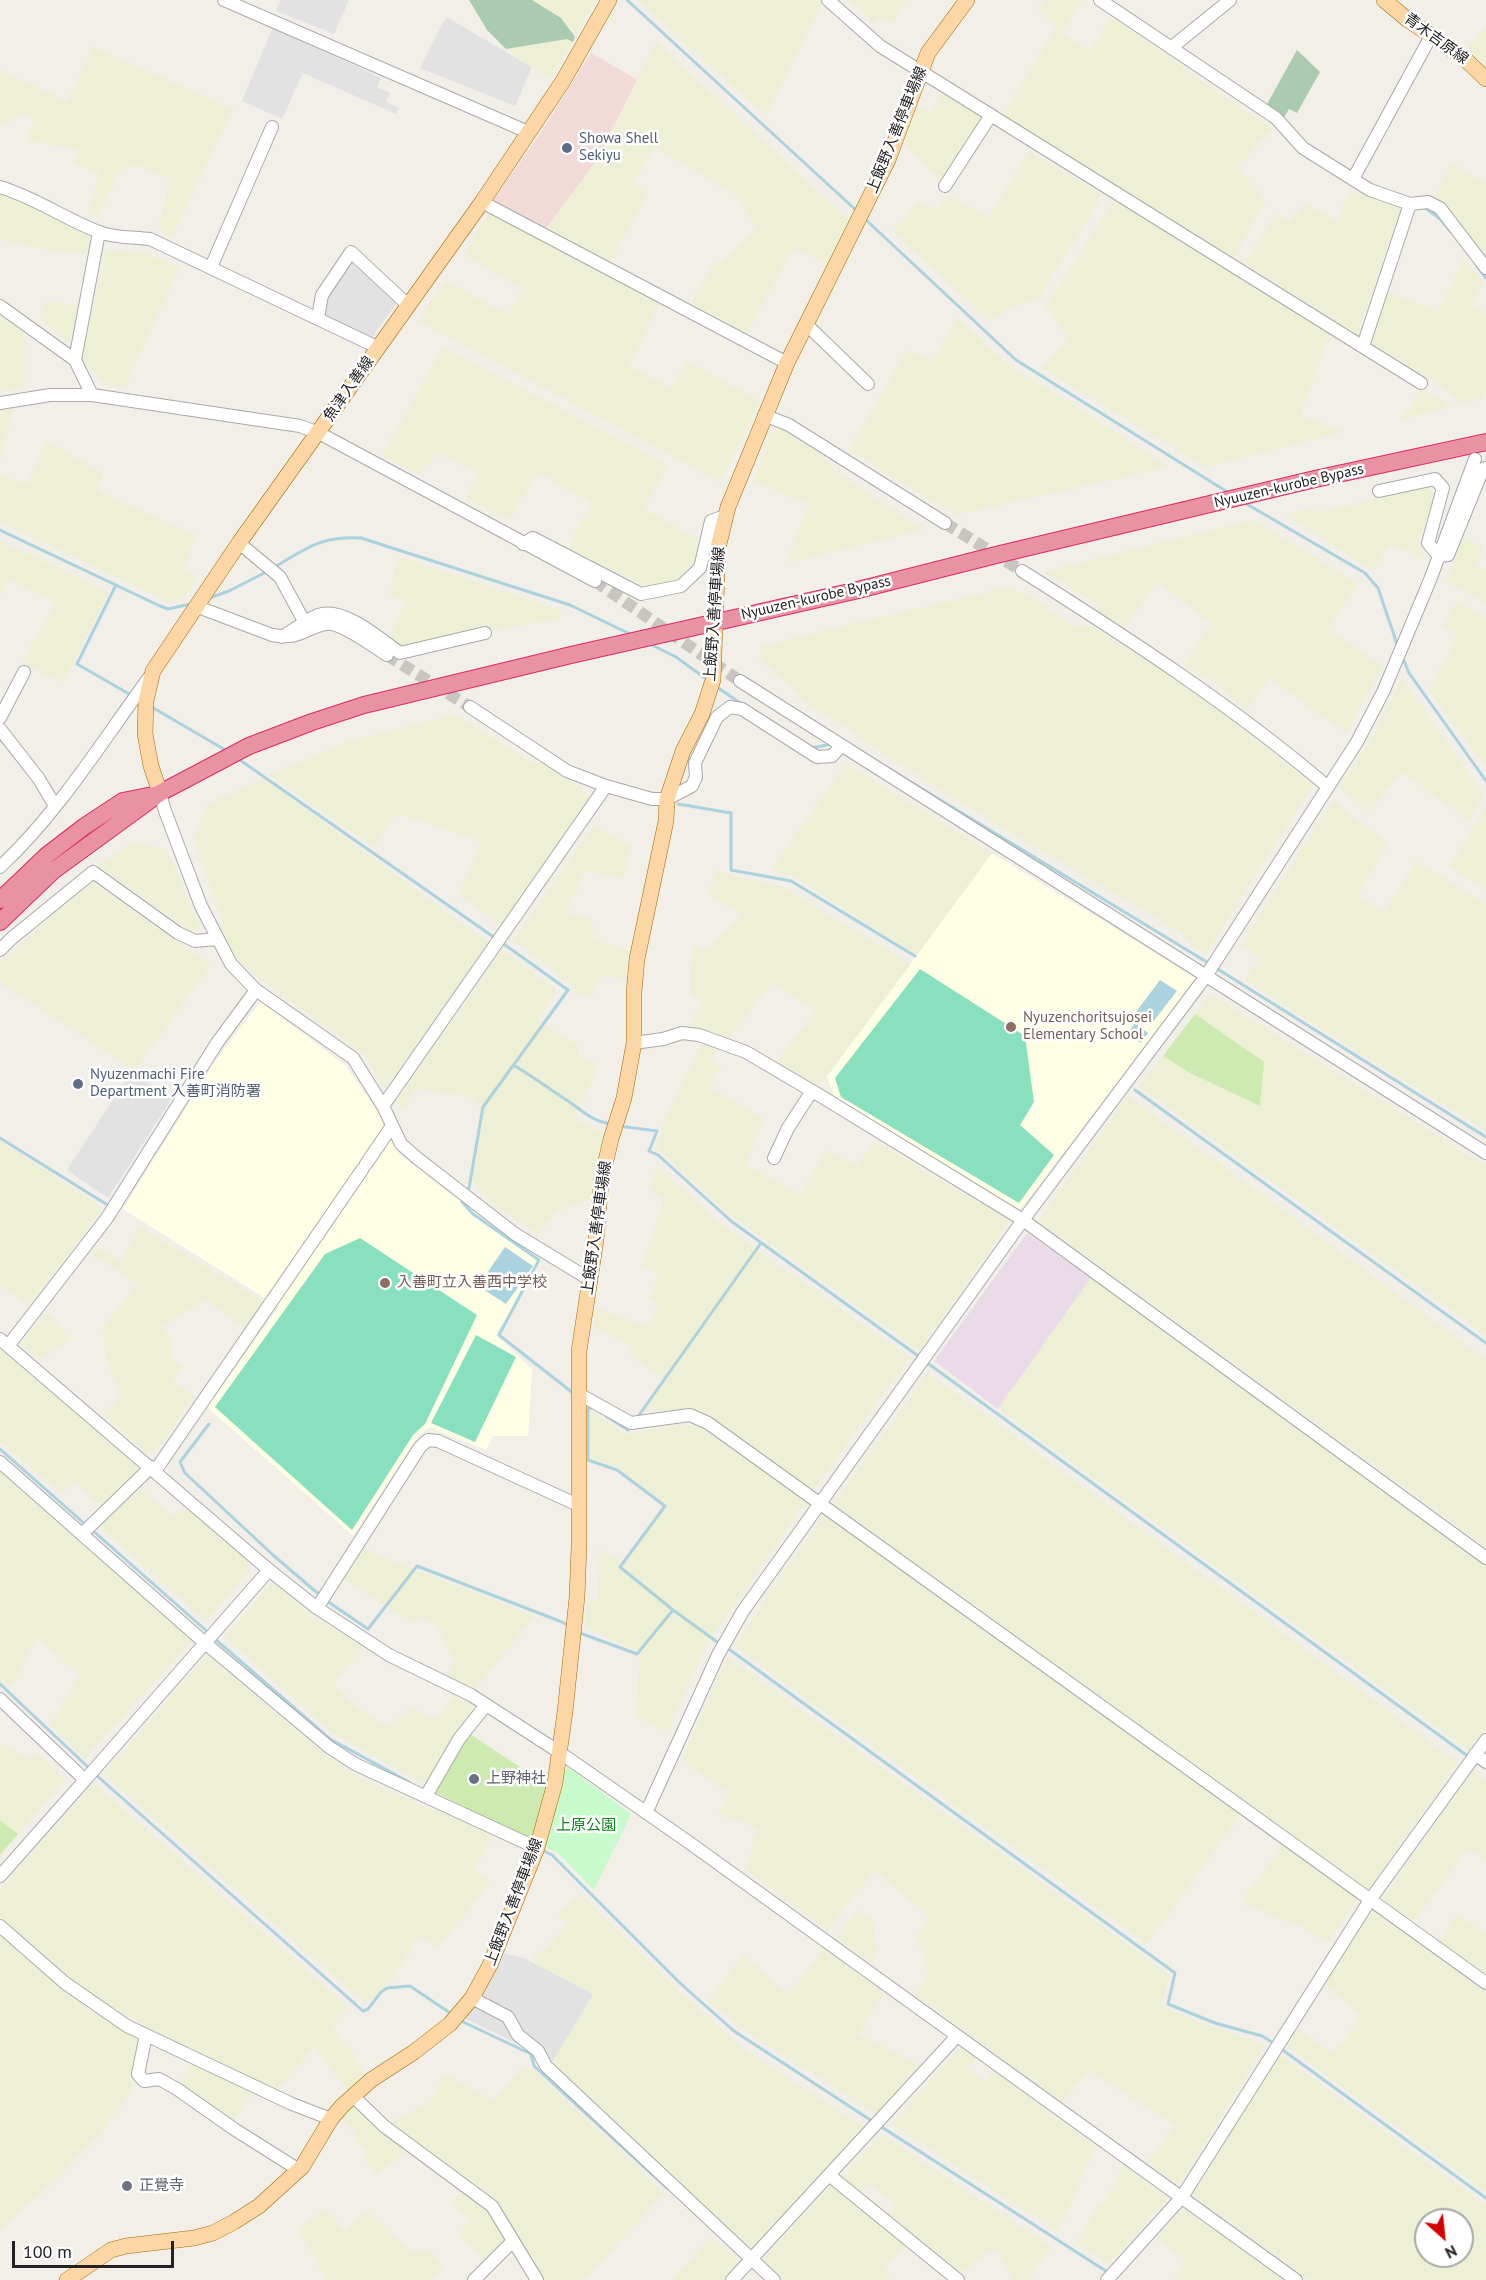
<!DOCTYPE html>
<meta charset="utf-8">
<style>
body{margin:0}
#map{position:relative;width:1486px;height:2280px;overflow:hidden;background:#f2efe9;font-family:"PT Sans",sans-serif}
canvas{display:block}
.north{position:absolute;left:1414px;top:2208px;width:60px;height:60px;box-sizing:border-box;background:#fff;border:2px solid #a7a7a7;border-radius:50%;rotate:153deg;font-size:16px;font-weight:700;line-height:24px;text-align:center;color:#222}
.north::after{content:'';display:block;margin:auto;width:21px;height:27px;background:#d40000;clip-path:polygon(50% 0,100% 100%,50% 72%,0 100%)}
.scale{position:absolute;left:12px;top:2241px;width:162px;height:27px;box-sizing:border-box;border:3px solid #222;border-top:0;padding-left:8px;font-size:18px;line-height:21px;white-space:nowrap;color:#222;-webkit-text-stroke:4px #fff;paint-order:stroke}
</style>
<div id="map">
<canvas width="1486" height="2280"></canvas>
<div class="north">N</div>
<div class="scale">100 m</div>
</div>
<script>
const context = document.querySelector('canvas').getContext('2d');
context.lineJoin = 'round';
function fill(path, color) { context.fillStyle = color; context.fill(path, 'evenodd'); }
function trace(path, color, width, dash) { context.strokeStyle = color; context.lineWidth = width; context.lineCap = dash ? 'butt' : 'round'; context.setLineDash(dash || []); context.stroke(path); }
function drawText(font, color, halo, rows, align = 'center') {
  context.font = font + ' "PT Sans","Noto Sans JP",sans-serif'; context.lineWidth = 5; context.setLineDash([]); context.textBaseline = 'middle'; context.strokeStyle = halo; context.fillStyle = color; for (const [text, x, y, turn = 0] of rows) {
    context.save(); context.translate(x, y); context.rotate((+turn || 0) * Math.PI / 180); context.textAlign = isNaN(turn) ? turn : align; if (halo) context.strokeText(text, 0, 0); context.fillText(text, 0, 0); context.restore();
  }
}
const commercial = new Path2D(`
 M591,53L638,80L596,161L546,229L492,202L540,134Z`);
const industrial = new Path2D(`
 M1027,1233L1091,1278L998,1409L934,1361Z`);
const education = new Path2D(`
 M992,853L1196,978L1020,1210L835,1097L827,1077Z
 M260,1002L345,1065L376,1110L399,1154L507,1238L542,1260L496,1335L532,1369L528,1436H493L486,1450L430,1427L418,1436L353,1536L207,1407L279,1307L123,1209L214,1063Z`);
const farmland = new Path2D(`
 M532,0H596L575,37L561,18Z
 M637,0H818L822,4L766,116Z
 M848,0H908L892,23L880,17L874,24Z
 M1045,0H1082L1062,33L1089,52L1112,17L1233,103L1273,128L1238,166L1265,201L1234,258L1002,116L1056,28L1038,9Z
 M1486,24V66L1468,48Z
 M567,39L573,42L549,78L506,49Z
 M656,42L849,220L827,264L793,248L747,333L691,303L714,261L719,264L756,229L738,197L656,147L633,182L648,194L610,262L546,229L596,161Z
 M93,47L233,109L172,237L158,230L170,179L135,164L119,172L98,217H87L99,172L74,164L79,149L25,141L35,120L24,113L0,125V70L67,101Z
 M942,93L982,118L941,182L904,144L917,106L932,112Z
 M1029,151L1103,195L1038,300L1011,307L991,322L893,232L919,201L936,211L948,196L988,218Z
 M1451,164L1486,183V256L1445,204L1434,197Z
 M1350,191L1400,208L1358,336L1245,263L1276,213L1289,221L1305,204L1337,221Z
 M0,194L19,200L89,235L87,254L36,248L0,239Z
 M1115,199L1330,333L1301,415L1344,432L1206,467L1041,368L1069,338L1045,307Z
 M490,211L661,300L629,366L671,388L686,361L760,401L721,482L418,321L445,281L509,315L522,290L464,254Z
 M106,250L143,252L180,268L124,387L105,385L82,359Z
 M1464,259L1484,283L1471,304L1486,314V391L1483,398L1462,404L1430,379L1368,342L1385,291L1437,312Z
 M45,302L78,305L69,344L40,318Z
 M0,312L24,329L25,388L0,392Z
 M957,318L1012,368L1057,394L1168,467L955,515L848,450L907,350L934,360Z
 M443,347L668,465L644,509L698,539L695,564L678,580L648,587L568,549L591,502L538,473L509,520L466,498L479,472L437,453L420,475L382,456Z
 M1422,388L1450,406L1401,420Z
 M14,407L0,462V410Z
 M781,429L826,458L833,470L923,530L787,563L808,504L754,482L770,433Z
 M46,441L103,473L98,491L195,535L185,570L199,578L183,598L169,602L0,522V475L27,484Z
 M1426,486L1435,495L1418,544L1425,558L1389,545L1373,571L1283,514L1313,508L1317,513Z
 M1254,520L1358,584L1327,629L1383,665L1347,734L1270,678L1246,710L1213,681L1184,666L1211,623L1157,582L1125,628L1098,613L1096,603L1043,572Z
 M1461,537L1484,548L1475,565L1486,570V603L1446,582Z
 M0,540L109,593L63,683L22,664L55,602L9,580L0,596Z
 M397,556L562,611L559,619L402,647L391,639L405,601L390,597Z
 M1003,588L1027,594L1073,626H1092L1207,700L1313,785L1205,955L1187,941L1181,933L966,806L864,741L848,728L803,702L795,691L759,658L762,646Z
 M1456,602L1486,618V768L1429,690L1458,637L1442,626Z
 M1402,678L1484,795L1468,821L1402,772L1369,812L1339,788L1370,742Z
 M448,716L460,718L534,763L544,761L592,797L501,925L459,896L481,841L397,813L374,847L269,775L352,740Z
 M846,764L992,853L917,955L791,875L770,871Z
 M263,778L489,943L384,1089L366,1056L258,978L233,955L220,929L223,924L194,839L206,805Z
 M1333,800L1388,844L1357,896L1384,912L1416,861L1486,904V1130L1396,1076L1244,980L1260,958L1240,946Z
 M1486,806V890L1449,867Z
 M594,825L630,847L623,879L585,871L566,914L592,919L593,939L630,951L626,980L602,975L590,998L575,993L571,984L513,940Z
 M133,842L166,849L200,928L190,931L98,866Z
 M717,871L785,888L911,964L819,1086L777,1061L816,1011L772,983L730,1037L690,1026L701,1003L689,992L692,946L707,949L741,914L708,893Z
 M93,883L211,965L135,1070L0,983V963L64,904Z
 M502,949L557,991L538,1021L578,1045V1055L598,1066L575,1119L604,1134L592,1199L556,1212L538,1234L492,1204L471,1180L480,1108L472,1098L416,1088L404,1108L396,1103Z
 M1214,996L1486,1166V1335L1138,1086L1163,1056L1190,1073L1259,1106L1264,1062L1195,1014L1206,998Z
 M702,1042L718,1045L712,1060L722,1066L710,1087L764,1119L746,1164L796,1193L802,1191L826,1150L857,1165L874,1141L1010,1221L919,1351L722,1209L656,1148L664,1122Z
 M1128,1096L1486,1359V1547L1038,1221Z
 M0,1140L103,1208L29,1306L0,1286Z
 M658,1166L721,1224L910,1358L813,1490L699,1410L642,1411L663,1379L630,1355L631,1345L593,1327L595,1307L645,1326L660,1303L650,1298L658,1274L642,1265L663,1202L649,1186Z
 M140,1227L265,1302L245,1328L205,1300L161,1327L173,1342L169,1354L182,1368L172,1381L195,1396L157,1450L147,1453L101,1413L115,1404L120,1391L111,1373L105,1353L103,1328L137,1284L91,1254L95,1247L120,1261Z
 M1091,1278L1486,1566V1726L1469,1750L998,1409Z
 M47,1311L71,1339L40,1360L21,1345Z
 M0,1349L142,1469L102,1507L75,1482L61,1493L0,1441Z
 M928,1373L1458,1762L1368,1890L833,1504Z
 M589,1409L625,1434L686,1424L699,1426L806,1502L705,1647L668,1731L636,1718L640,1653L585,1626L588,1600L598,1601L599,1550L625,1563L663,1508L618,1468L591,1458Z
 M0,1470L193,1640L84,1759L50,1725L80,1675L37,1637L11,1688L0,1677Z
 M141,1489L172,1516L189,1508L248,1561L249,1572L205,1621L99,1525Z
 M824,1515L1241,1814L1147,1944L735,1647L769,1593Z
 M363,1549L535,1616L475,1689L446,1675L454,1661L437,1627L420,1616L415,1624L342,1578Z
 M274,1582L312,1616L364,1646L333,1684L365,1714L387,1726L411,1708L436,1720L455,1696L476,1708L452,1737L425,1785L331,1732L225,1637L269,1585Z
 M207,1655L330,1758L356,1775L431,1810L444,1811L495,1834L474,1871L491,1881L438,1948L420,1936L391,1980L366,2004L103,1774Z
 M727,1657L1170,1975L1162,2003L1165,2009L1265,2045L1179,2185L1147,2161L1175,2125L1088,2070L1062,2102L915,1995L929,1972L916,1936L931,1918L874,1870L827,1931L746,1870L757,1828L718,1815L729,1794L682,1760Z
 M0,1743L28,1759L37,1752L65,1780L18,1834L0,1820Z
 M1473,1771L1486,1781V1861L1468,1849L1413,1922L1385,1903L1384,1897Z
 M94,1783L349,2008L331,2025L367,2074L349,2092L314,2047L277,2090L149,2028L101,2001L59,1969L0,1917V1889Z
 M1284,1844L1358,1899L1328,1943L1299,1924L1279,1919L1241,1902Z
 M580,1894L682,1994L748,2052L865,2128L752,2250L599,2110L552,2063L592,1994L537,1965L533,1958L538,1949L543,1952L567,1925L557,1914Z
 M857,1910L874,1922L873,1940L878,1947L872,1964L836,1939Z
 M1373,1911L1486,1993V2192L1286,2046L1298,2028L1330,2052L1344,2044L1360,2014L1324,1984Z
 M1457,1914L1486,1934V1976L1438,1942Z
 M0,1932L90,2011L141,2036L133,2076V2089L100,2134L50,2185L0,2230Z
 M825,1948L884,1993L859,2034L920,2065L876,2114L753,2036L708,2001L743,1955L788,1994Z
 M960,2047L977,2058L967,2069L985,2082L993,2070L1096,2147L1058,2232L891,2124Z
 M1280,2055L1486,2206V2280H1310L1192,2195ZM1426,2220H1462V2256H1426Z
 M192,2063L253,2091L233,2123L179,2086Z
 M532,2068L664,2193L585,2280H544L497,2202L388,2124L433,2100L443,2073L493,2100L519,2071Z
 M354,2103L406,2150L377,2175L362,2157L366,2150L354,2139L356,2134L342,2119Z
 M881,2134L1052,2247L1029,2278L1031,2280H1012L997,2248L960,2273L889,2215L895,2205L869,2184L861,2192L843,2177Z
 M1123,2164L1169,2198L1109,2264L1076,2243L1099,2204L1104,2205Z
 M832,2184L907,2244L884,2269L891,2280H784L762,2260Z
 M462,2191L490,2211L506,2241L485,2261L458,2235L469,2220L452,2205Z
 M324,2208L345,2231L366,2210L410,2251L429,2250L444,2267L430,2280H326L299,2230Z
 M1184,2209L1284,2280H1173L1186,2261L1156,2238Z
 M712,2236L740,2262L724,2280H672Z`);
const grass = new Path2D(`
 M1195,1014L1264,1062L1260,1106L1190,1073L1163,1056Z
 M470,1734L549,1786L535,1842L434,1792Z
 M0,1820L18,1834L0,1855Z`);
const cemetery = new Path2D(`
 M469,0H532L561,18L575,37L573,42L567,39L506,49L487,30Z
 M1297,50L1320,72L1297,113L1289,109L1283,119L1266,106Z`);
const park = new Path2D(`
 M569,1768L631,1814L594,1890L557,1852L543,1847L561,1771Z`);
const pitch = new Path2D(`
 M920,969L1025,1036L1034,1102L1020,1125L1054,1155L1019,1203L841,1097L835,1078Z
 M360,1238L477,1315L425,1424L413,1435L352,1530L215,1407L325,1254Z
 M476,1335L516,1357L475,1442L431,1423Z`);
const parking = new Path2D(`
 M281,0H349L334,34L276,11Z
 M446,17L532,67L515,106L420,68Z
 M273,27L381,78L377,87L390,93L386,102L399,108L396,114L303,73L282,119L242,101Z
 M349,260H355L398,301L370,340L323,316L324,297Z
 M131,1072L172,1098L108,1198L67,1170Z
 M502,1953L524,1958L593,1994L553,2061L464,2018Z`);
const water = new Path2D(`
 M1160,980L1177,991L1152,1023L1136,1012Z
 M1135,1023L1148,1033L1141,1043L1128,1033Z
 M505,1247L533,1266L506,1304L478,1286Z`);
const stream = new Path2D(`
 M627,0L858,212
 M1424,207L1440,219L1451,232
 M865,219L1016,360L1229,493
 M1477,266L1486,278
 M1245,503L1365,573L1378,588L1397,644
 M0,530L160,606L168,609L191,604
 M273,568C307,548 320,536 361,538L570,605L632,635
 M116,585L77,664L131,695
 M209,598L229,591L268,571
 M648,643L676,657L709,681
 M1402,656L1409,673L1486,781
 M717,687L743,705
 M150,706L227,751
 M845,742L1210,964
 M812,748L832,744
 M237,758L495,938
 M678,804L731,813V870L791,881L915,956
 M1216,968L1486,1137
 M515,1066C533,1077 550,1089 568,1101C583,1111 592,1121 610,1124
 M1135,1090L1486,1343
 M619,1126L657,1131L649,1151L658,1155L731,1221L921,1358
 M0,1138L106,1204
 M469,1188L483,1107L568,990L501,942
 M462,1202L473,1214L539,1260L499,1335L573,1393
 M926,1362L1469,1757
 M593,1407L588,1409V1460L617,1470L665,1506L620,1567L673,1610
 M606,1416L628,1430L631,1426
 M637,1418L761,1243
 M209,1424L180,1462L185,1473L273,1555L322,1597
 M0,1449L86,1525
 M91,1529L210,1634
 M327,1601L368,1629L417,1566L562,1622L569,1626
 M577,1632L637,1654L673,1610L720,1644
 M215,1639L330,1739L409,1782
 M726,1647L1175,1973L1168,2004L1215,2023L1262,2036L1275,2044
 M0,1684L90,1769
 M95,1774L363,2011L368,2009L381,1992L387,1988L410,1986L453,2015
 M540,1849L552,1855L681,1984L734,2031L872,2121
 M461,2021L531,2054L534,2066L668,2189
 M1280,2048L1486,2198
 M880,2126L1109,2273`);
const minorTunnel = new Path2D(`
 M945,523L1022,571
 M595,581L740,681
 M387,655L470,707`);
const minor = new Path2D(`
 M224,0L528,132
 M828,0L880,46L1421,383
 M1100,0L1276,118L1303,148L1370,190L1410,204L1363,346
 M1171,48L1230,0
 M1353,179L1431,36
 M945,186L991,115
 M0,187C36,198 65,219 99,232C114,238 133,237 150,239L379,348
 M482,202L787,363
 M1410,204L1428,202L1440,208L1486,268
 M211,267L272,127
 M0,306L75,360L92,395
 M318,318L322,295L351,252L409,306
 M807,325L868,384
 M75,360L99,232
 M0,403L50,395H92L300,426L319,433L595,581
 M764,415L789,425L945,523
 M1379,491L1435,479L1443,488L1428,543L1439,556L1448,555L1483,469L1486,468
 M239,543L280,577L305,623
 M523,544L533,538L641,594L681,586L700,568L711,521L725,516
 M1022,571C1128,638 1233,706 1328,787
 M198,607L272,635C300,640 302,629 326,624C340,621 374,647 387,655
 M282,637C294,630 306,620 318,615C344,606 380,639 400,653L485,633
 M740,681L1486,1153
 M470,707L567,771L606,786L652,799H667L692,786L696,777L695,763L717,717L730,707L742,709L817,757L832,756L841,746
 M0,718L24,672
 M0,729L39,779L55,806
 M160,793L165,811L201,906L231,964L256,990L353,1058L383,1106L401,1144L417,1158L515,1234L589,1279
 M0,867C59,812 103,740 151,675
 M0,950L12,938L93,872L178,933L195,941L217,939
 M634,1043L663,1039L682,1033L699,1035L746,1052L819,1095L1023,1220L1486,1558
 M383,1106L606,786
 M774,1158L788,1128L812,1091
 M366,1164L392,1126
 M0,1339L269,1570L317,1608L389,1655L471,1695L559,1752L687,1841L1296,2280
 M8,1346L107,1218L217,1043L256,990
 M579,1394L631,1423L690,1415L708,1423L1486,1983
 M0,1462L205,1643L329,1747L355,1764L537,1848
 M155,1471L362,1170
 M82,1534L151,1467
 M317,1608L420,1447L428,1440L438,1441L578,1505
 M0,1699L85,1780L269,1570
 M1475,1754L1486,1762
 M426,1796L459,1739L486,1705
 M646,1813L718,1655L743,1611L1023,1220L1206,976L1357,742L1384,690L1430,580L1475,459
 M0,1876L85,1780
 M0,1926L65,1983L127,2026L292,2104L331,2119
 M472,1998L508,2017L518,2035L538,2051L546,2066L774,2280
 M146,2035L138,2074L144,2081L159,2079L177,2089L234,2129L299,2170
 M353,2096L384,2126L492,2206L537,2280
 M829,2175L958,2280
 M474,2280L513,2241
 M732,2280L957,2036
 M1107,2280L1182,2197L1370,1900L1486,1740`);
const major = new Path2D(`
 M1384,0L1408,20L1464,58L1486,79
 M160,793L151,766L145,734L146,701L153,671L239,543L482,202L563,81L609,0
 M67,2280L111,2250L126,2246L194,2238L213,2233L234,2222L259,2206L302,2167L331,2119L342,2106L371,2080L414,2052L450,2024L472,1998L490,1965L537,1848L555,1783L565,1712L577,1597L579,1547V1351L596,1240L601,1182L611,1139L624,1098L634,1043V992L637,959L666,821L667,799L683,751L702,714L713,680L718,548L728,507L787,363L888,160L928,53L967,0`);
const highway = new Path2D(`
 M0,900L46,856L85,826L123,801L153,795
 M0,922L53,871L160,793L249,746L312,722L364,705L571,655L854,591L996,555L1315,479L1486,442`);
const markers = [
 [567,148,6,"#5c6f8a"],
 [1011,1027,6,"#8d6e63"],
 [78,1084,6,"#5c6f8a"],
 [385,1283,6,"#8d6e63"],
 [474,1779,6,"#6b7280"],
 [127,2186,6,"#6b7280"]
];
const streetNames = [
 ["青木吉原線",1436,39,36],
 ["上飯野入善停車場線",897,130,-68],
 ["魚津入善線",349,389,-55],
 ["Nyuuzen-kurobe Bypass",1289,486,-13],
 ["Nyuuzen-kurobe Bypass",816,598,-13],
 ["上飯野入善停車場線",715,614,-86],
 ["上飯野入善停車場線",597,1228,-82],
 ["上飯野入善停車場線",514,1902,-69]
];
const serviceNames = [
 ["Showa Shell",579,139],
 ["Sekiyu",579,156],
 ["Nyuzenmachi Fire",90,1075],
 ["Department 入善町消防署",90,1092]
];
const educationNames = [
 ["Nyuzenchoritsujosei",1023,1018],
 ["Elementary School",1023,1035],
 ["入善町立入善西中学校",397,1283]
];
const worshipNames = [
 ["上野神社",486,1779],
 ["正覺寺",139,2186]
];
const parkNames = [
 ["上原公園",586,1826]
];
fill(commercial, '#f2dad9');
fill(industrial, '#ebdbe8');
fill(education, '#ffffe5');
fill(farmland, '#eef0d5');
fill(grass, '#cdebb0');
fill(cemetery, '#aacbaf');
fill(park, '#c8facc');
fill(pitch, '#88e0be');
fill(parking, '#e2e2e2');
fill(water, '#aad3df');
trace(stream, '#aad3df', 3);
trace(minorTunnel, '#c8c6c1', 12, [12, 6]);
trace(minor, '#a9a9a9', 14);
trace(major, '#a06b00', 16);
trace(highway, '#dc2a67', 18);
trace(minor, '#fff', 12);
trace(major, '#fcd6a4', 15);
trace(highway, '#e892a2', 16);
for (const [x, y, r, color] of markers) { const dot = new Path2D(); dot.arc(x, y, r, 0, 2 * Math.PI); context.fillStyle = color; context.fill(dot); trace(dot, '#fff', 2); }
drawText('15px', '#222', '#fff', streetNames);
drawText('15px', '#4e5e75', '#fff', serviceNames, 'left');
drawText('15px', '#785e54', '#fff', educationNames, 'left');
drawText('15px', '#5b616d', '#fff', worshipNames, 'left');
drawText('15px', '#0c8416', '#fff', parkNames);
</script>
